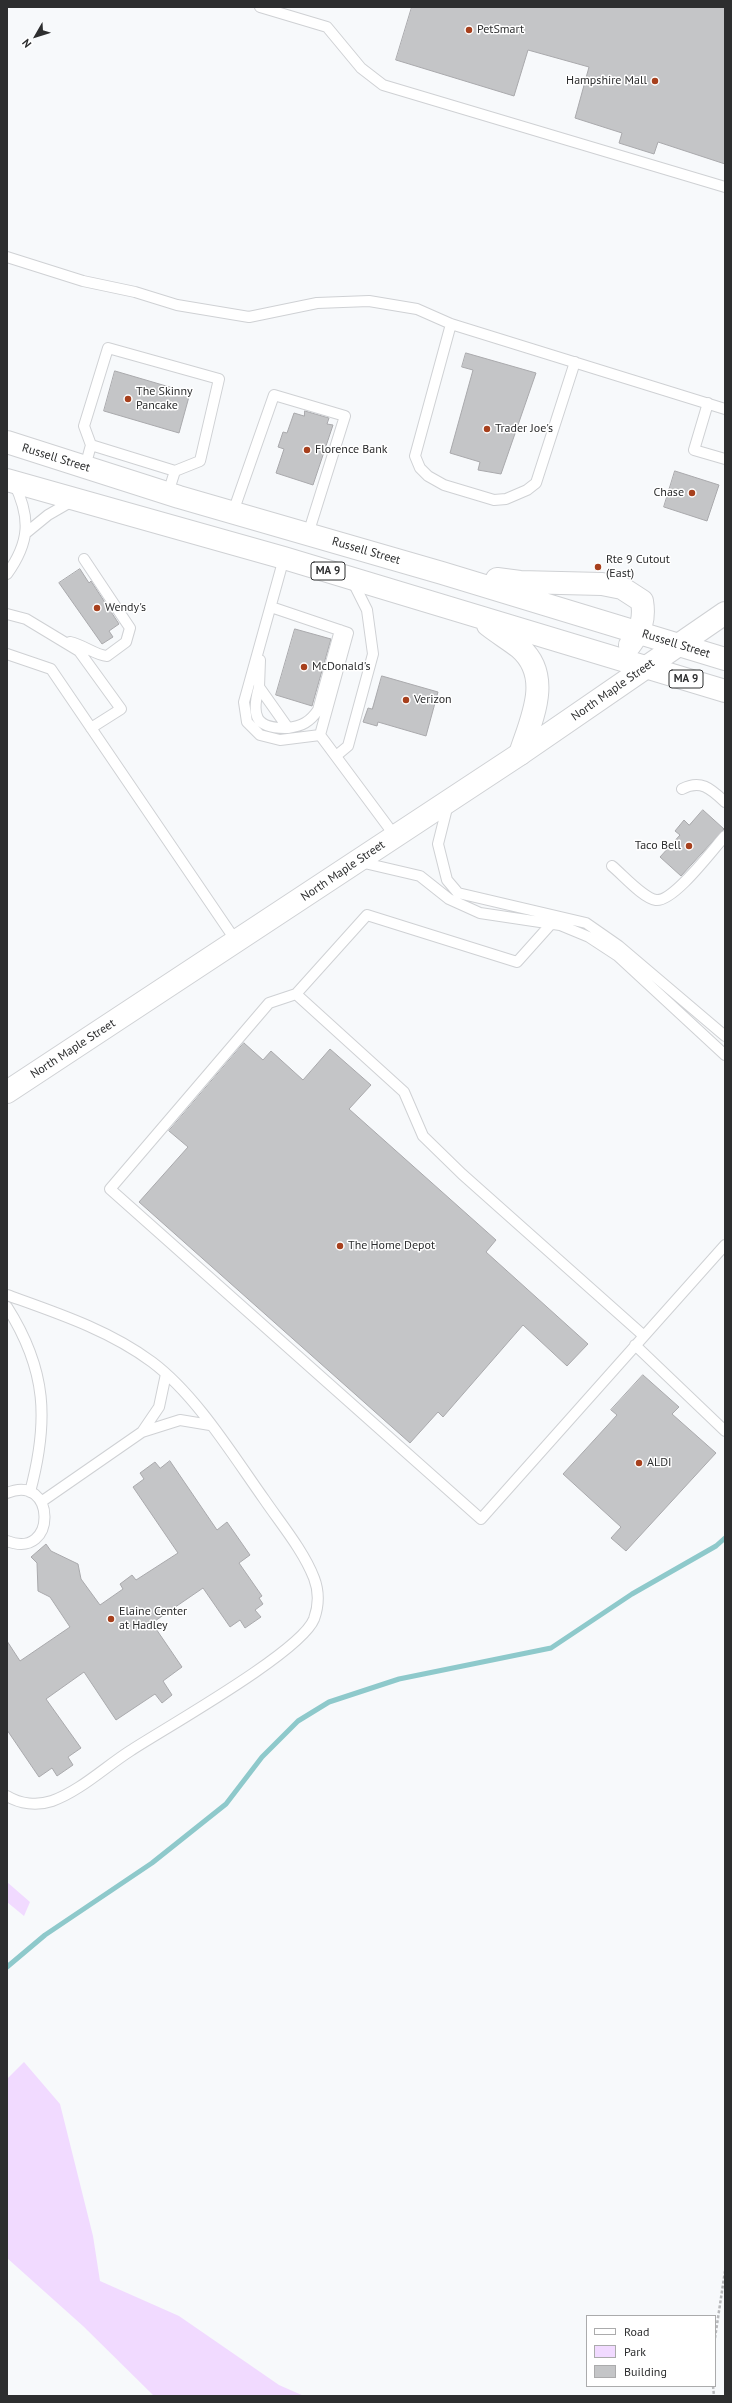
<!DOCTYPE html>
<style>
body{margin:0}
#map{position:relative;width:732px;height:2403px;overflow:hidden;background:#f7f9fb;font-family:"PT Sans",sans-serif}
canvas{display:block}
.frame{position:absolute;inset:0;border:8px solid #2d2e2f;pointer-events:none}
.legend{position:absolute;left:586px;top:2315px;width:130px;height:72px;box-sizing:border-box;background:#fff;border:1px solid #ababac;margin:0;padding:5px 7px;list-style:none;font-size:12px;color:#2d2e2f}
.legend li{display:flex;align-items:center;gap:8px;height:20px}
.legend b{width:20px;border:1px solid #ababac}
.north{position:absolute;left:16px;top:16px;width:40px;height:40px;-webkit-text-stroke:3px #fff;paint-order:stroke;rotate:231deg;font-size:11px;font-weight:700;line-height:16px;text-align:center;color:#2d2e2f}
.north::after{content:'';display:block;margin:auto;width:14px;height:18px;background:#2d2e2f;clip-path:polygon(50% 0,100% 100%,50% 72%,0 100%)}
</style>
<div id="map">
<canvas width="732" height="2403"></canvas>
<div class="frame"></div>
<ul class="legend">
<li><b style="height:5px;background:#fff"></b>Road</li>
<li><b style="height:11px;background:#f1daff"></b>Park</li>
<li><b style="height:11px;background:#c4c5c7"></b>Building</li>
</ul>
<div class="north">N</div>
</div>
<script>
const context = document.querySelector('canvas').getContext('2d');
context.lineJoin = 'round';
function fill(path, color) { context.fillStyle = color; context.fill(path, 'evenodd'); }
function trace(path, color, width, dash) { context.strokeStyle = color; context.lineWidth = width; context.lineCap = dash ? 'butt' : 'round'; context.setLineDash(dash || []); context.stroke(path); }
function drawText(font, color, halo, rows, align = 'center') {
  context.font = font + ' "PT Sans",sans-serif'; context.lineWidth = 3; context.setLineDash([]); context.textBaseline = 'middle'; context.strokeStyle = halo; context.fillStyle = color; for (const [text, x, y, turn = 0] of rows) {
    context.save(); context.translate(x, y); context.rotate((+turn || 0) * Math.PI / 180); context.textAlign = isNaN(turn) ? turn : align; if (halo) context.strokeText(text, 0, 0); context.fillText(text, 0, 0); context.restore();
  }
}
const green = new Path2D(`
 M7,1882L30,1902L24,1916L7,1902Z
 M24,2062L60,2104L93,2236L100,2281L179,2316L279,2385L304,2396H154L83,2326L7,2258V2079Z`);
const stream = new Path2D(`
 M7,1967L45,1935L152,1863L226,1804L262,1757L298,1721L329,1702L399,1679L551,1648L632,1594L716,1546L725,1538`);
const building = new Path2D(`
 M412,7H725V164L658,142L654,154L619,143L622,133L575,118L589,67L528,50L514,96L396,60Z
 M466,353L536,373L501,474L478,470L480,462L450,453L473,370L462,367Z
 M115,371L190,393L179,433L104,411Z
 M305,411L329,418L327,424L333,425L313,485L276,473L284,449L278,447L283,432L287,433L294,413L304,416Z
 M675,471L719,485L707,521L664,507Z
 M80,569L89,583L91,581L119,624L109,631L113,637L102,644L59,583Z
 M295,629L331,639L312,706L276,695Z
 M382,676L438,692L426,736L378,722L377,726L363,722L368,708L372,709Z
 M703,810L724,829L681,876L660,857L680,835L675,831L684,820L689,825Z
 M244,1043L263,1060L271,1051L303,1080L330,1049L371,1085L349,1109L496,1240L486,1252L588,1344L567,1366L523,1325L443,1417L438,1412L410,1443L139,1202L188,1147L169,1131Z
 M643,1375L679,1407L672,1414L716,1453L626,1551L611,1538L621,1527L563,1474L617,1415L611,1410Z
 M170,1461L217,1530L227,1522L250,1555L239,1563L262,1596L259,1598L263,1604L255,1610L261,1617L245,1628L240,1620L230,1627L203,1588L152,1623L182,1667L163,1681L172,1695L162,1703L155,1694L116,1720L84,1672L46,1699L81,1748L68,1757L73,1765L57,1776L52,1768L39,1777L7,1730V1641L20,1661L70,1627L50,1597L38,1591L37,1563L31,1557L46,1544L51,1551L78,1564L81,1579L100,1605L123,1589L120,1584L132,1575L136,1580L178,1553L133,1487L144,1479L140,1473L155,1462L160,1468Z`);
const path = new Path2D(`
 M715,2338L725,2271
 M713,2386L714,2396`);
const service = new Path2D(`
 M260,7L327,27L361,68L383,85L725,187
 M7,257L83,281L135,292L177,305L249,317L317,303L369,301L417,309L451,324L725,409
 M451,324L415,456L420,468L428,476L444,485L494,500L506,499L527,490L536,483L575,362
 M708,403L694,450L725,459
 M91,445L175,471
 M85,467L91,445L84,426L108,348L219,379L200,461L175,471L168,493
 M233,512L274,395L345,416L308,534
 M26,533L48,515L74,500
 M284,558L244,702L247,722L260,735L280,740L320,735
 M7,574C30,542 31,518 14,483
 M271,607L348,633L320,735
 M7,614L26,619L79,651L121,709L91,728
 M70,642C84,645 95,655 107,656L126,642L130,628L84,559
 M7,654L51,669L236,941
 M260,660L259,687L288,728C302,726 310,722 318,710L340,630
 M259,687C251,716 255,729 288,728
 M320,735L395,836
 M336,756L348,746L373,654L367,610L352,580
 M682,789C701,779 711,789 725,802
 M448,804L438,844L447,880L458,893L586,923L619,946L725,1036
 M360,862L420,876L449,899L480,913L560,925L589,937L618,956L725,1055
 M612,866C623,875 643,898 656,900C674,902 713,849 725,836
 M296,994L367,915L517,962L551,924
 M7,1295C57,1313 109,1330 152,1362C196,1395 232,1454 264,1499C281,1524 303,1550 314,1578C319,1591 319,1605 314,1619C301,1652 165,1728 130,1751C105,1767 80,1791 52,1801C37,1806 20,1804 7,1796
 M7,1307C47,1370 49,1421 30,1492
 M644,1336L462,1174L423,1136L404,1092L296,994L269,1003L110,1189L481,1519L725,1245
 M635,1345L725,1431
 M142,1432L159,1407L166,1374
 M7,1493C56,1472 58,1561 7,1541
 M41,1502L142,1432L180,1420L210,1425`);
const secondary = new Path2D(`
 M7,1092L520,754L725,613`);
const trunk = new Path2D(`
 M7,442L179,497L442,573L725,659
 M7,480L284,558L725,691
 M497,579L520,582L602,584L622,588L642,601C645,619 641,630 630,645
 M488,625C498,633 510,640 520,648C553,677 531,720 520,754`);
const markers = [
 [469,30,4,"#a7401d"],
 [655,81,4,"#a7401d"],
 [128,399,4,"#a7401d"],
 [487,429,4,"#a7401d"],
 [307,450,4,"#a7401d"],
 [692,493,4,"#a7401d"],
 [598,567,4,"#a7401d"],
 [97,608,4,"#a7401d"],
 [304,667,4,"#a7401d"],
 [406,700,4,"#a7401d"],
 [689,846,4,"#a7401d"],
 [340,1246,4,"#a7401d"],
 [639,1463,4,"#a7401d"],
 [111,1619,4,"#a7401d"]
];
const shields = [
 [328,571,34],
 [686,679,34]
];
const shieldNames = [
 ["MA 9",328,571],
 ["MA 9",686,679]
];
const poiNames = [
 ["PetSmart",477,30],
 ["Hampshire Mall",647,81,"right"],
 ["The Skinny",136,392],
 ["Pancake",136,406],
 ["Trader Joe's",495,429],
 ["Florence Bank",315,450],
 ["Chase",684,493,"right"],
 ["Rte 9 Cutout",606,560],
 ["(East)",606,574],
 ["Wendy's",105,608],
 ["McDonald's",312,667],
 ["Verizon",414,700],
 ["Taco Bell",681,846,"right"],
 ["The Home Depot",348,1246],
 ["ALDI",647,1463],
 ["Elaine Center",119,1612],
 ["at Hadley",119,1626]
];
const streetNames = [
 ["Russell Street",56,458,17],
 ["Russell Street",366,551,16],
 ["Russell Street",676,644,17],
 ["North Maple Street",613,690,-35],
 ["North Maple Street",343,871,-34],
 ["North Maple Street",73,1049,-33]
];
fill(green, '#f1daff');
trace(stream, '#8ec9cb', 5);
fill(building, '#c4c5c7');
trace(building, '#a9a9ac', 1);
trace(service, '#cfd1d4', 12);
trace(secondary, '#cfd1d4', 24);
trace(trunk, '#cfd1d4', 24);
trace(path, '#b7b8ba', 2.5, [3, 2]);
trace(service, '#fff', 10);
trace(secondary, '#fff', 22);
trace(trunk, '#fff', 22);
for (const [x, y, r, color] of markers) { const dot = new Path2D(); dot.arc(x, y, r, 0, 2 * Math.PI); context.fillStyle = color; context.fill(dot); trace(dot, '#fff', 1.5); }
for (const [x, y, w] of shields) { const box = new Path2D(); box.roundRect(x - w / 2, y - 9, w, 18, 3); context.fillStyle = '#fff'; context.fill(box); trace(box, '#2d2e2f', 1); }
drawText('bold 11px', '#2d2e2f', null, shieldNames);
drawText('12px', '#2d2e2f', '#fff', poiNames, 'left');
drawText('12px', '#2d2e2f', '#fff', streetNames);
</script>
